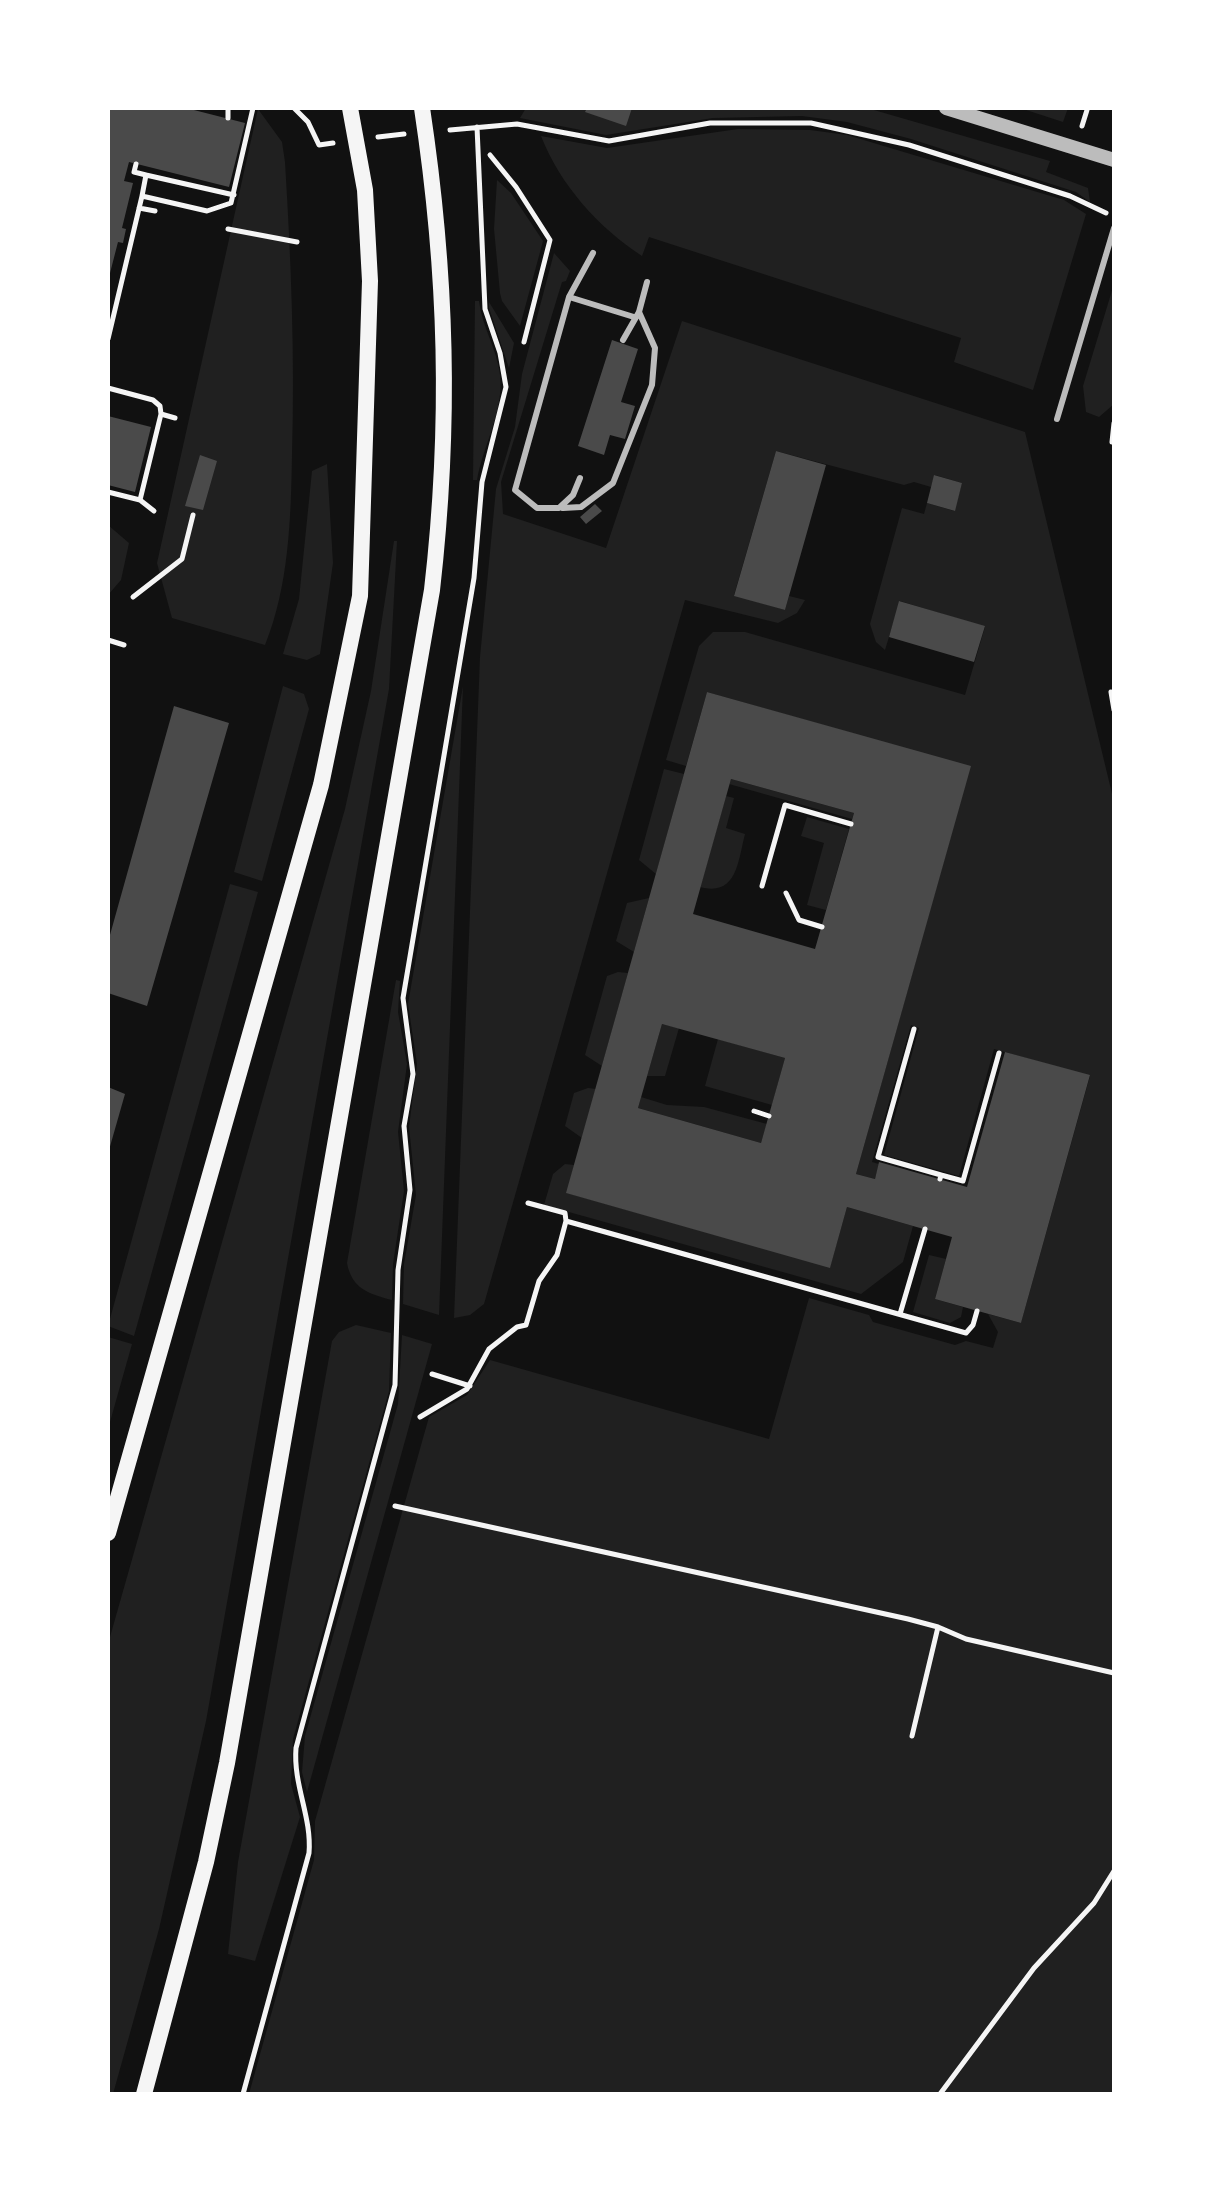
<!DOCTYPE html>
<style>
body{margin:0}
#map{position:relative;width:1222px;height:2202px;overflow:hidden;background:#111;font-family:Arial,sans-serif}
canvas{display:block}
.frame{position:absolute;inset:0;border:110px solid #fff;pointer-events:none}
</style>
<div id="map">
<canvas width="1222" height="2202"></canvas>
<div class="frame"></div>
</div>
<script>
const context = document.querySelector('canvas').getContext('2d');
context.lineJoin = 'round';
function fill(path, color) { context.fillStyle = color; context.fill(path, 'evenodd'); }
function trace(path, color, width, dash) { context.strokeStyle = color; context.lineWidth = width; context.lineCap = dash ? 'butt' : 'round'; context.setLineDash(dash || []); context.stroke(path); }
const green = new Path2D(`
 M526,108H867L1050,161L1046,172L1088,188L1090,202L1076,192L911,139L847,122L802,116L713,118L606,135L520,118Z
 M1020,108H1068L1063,122Z
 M258,109L282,142L285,162C291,260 295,356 292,454C291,517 289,586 265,645L172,618L157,563Z
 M738,129L810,130L847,135L1064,200L1086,214L1033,390L954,362L961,338L649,237L642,256C599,228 560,185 541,136L607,148Z
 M497,180L511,193L543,241L520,326L502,301L500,293L494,229Z
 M554,253L570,271L566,281L562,282L501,482L503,514L606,548L682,321L1025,432L1114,802V2094H249L314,1860L315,1821L429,1417L467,1395L490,1360L769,1439L809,1298L869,1315L873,1322L955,1345L966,1341L993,1348L998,1332L988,1314L1021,1323L1090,1076L994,1049L959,1176L884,1155L919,1028L911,1025L872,1162L879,1164L875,1179L856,1174L970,767L707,692L686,766L666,760L699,646L713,632H745L965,695L985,627L900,601L885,650L876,642L870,624L902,508L924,514L927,503L954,511L962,483L935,475L931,487L914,482L904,485L776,451L734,595L785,610L789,596L805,600L797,613L778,623L685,600L484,1304L470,1315L454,1318L480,657L496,489L515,427L522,374Z
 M1114,284V404L1099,417L1086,412L1083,386Z
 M475,301H479C482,327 497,349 500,375C504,412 483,445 477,480H473Z
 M489,302L514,343L509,368L489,308Z
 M327,464L333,563L320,654L307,660L283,654L299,599L312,471Z
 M108,525L129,543L121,580L108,595Z
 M394,541H397L389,689L206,1721L159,1929L113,2094H108V1644L345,809L371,691Z
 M283,686L304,694L309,709L262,881L234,872Z
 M463,686L439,1315L403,1304L404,1264L416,1195L409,1127L417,1064L408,1004Z
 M664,769L684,774L656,874L639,860Z
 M731,779L854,813L852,819L729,784Z
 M726,796L734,798L726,828L745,834C738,861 737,897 700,887Z
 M807,817L849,829L826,910L807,905L824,843L801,836Z
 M230,884L258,892L134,1336L108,1326Z
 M649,898L634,952L616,941L627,903Z
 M618,972L628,973L602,1066L585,1055L607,976Z
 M396,980L400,981L398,1012L407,1064L398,1132L404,1191L393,1264L392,1300C369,1294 352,1289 347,1263Z
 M662,1024L679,1028L665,1076H647Z
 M718,1039L785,1058L772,1105L705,1086Z
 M588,1088L596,1089L582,1138L565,1126L574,1093Z
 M641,1097L667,1105L704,1107L767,1124L761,1143L638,1108Z
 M565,1164L574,1165L567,1193L830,1267L847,1207L913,1226L903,1262L861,1294L544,1205L553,1174Z
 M929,1255L946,1259L935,1299L963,1307L961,1317L950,1323L913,1312Z
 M356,1325L391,1333L389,1391L293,1739L291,1784L300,1817L255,1961L228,1954L238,1862L332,1341L339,1332Z
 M402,1335L432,1344L307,1792L302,1772L305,1736L398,1404Z
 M108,1337L132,1344L108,1429Z`);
const building = new Path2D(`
 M108,108H186L245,123L229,187L129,162L124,181L133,183L122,228L126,229L123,243L118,242L109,277Z
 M587,108H632L626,126L585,112Z
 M612,340L638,349L621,402L635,406L625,439L610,435L604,455L578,446Z
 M108,416L151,427L135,492L108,485Z
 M776,451L826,465L785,610L734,596Z
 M200,455L217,461L203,510L185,506Z
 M934,475L962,483L955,511L927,503Z
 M595,504L602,511L586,524L580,517Z
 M899,601L985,626L974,662L889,637Z
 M707,692L971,766L856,1174L875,1179L879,1162L967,1187L1005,1052L1090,1075L1021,1323L935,1299L952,1237L913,1226L847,1207L830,1268L566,1193ZM731,779L854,813L815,949L693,914ZM662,1024L785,1058L761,1143L638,1108Z
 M174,706L229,723L147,1006L108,993V942Z
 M108,1087L125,1094L109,1150H108Z`);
const path = new Path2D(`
 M294,108L308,122L319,145L333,143
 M228,118V108
 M1082,126L1087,110
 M450,130L517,124L609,141L710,123H811L909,145L1070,196L1106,213
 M378,137L404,134
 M490,155L516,187L550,240L524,342
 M136,164L134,172L146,175
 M142,196L146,175L234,195
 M139,208L155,211
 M228,229L297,242
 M108,339L142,196L207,211L231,203L253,108
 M108,388L153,400L160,406L161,414L140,500L108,492
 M161,414L175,418
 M1112,442L1114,423
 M140,500L154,511
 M133,597L182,559L193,515
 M108,640L124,645
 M1111,692L1114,710
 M762,886L785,805L851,824
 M786,893L799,920L822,927
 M914,1029L878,1157L941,1175
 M754,1111L769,1116
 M940,1179L941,1175L963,1181L999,1053
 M528,1203L565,1213L566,1221
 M900,1314L925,1229
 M432,1374L470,1386
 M420,1417L467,1389L489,1349L517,1327L526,1325L539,1281L557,1255L566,1221L966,1333L973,1325L977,1311
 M395,1506L908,1619L938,1627L966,1639L1114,1673
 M912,1736L938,1627
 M243,2094L309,1853C312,1817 293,1785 296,1748L395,1385L398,1270L410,1190L404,1126L413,1074L403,998L474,578L482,482L506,387L500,353L485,309L477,127
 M940,2094L1034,1968L1094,1903L1114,1871`);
const service = new Path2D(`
 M569,297L634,317
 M623,340L639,312L647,282
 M1057,419L1114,228
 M580,478L573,495L559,508H537L515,490L569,297L593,253
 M563,508L581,507L613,483L652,385L655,348L639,312`);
const tertiary = new Path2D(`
 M946,108L1114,160`);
const secondary = new Path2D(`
 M108,1533L321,785L360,596L370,281L365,190L350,108
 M144,2094L206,1862L227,1763L432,590C451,424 447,274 422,108`);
fill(green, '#202020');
fill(building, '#4a4a4a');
trace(path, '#f5f5f5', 5);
trace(service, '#bcbcbc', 6);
trace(tertiary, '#bcbcbc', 14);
trace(secondary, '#f5f5f5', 16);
</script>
